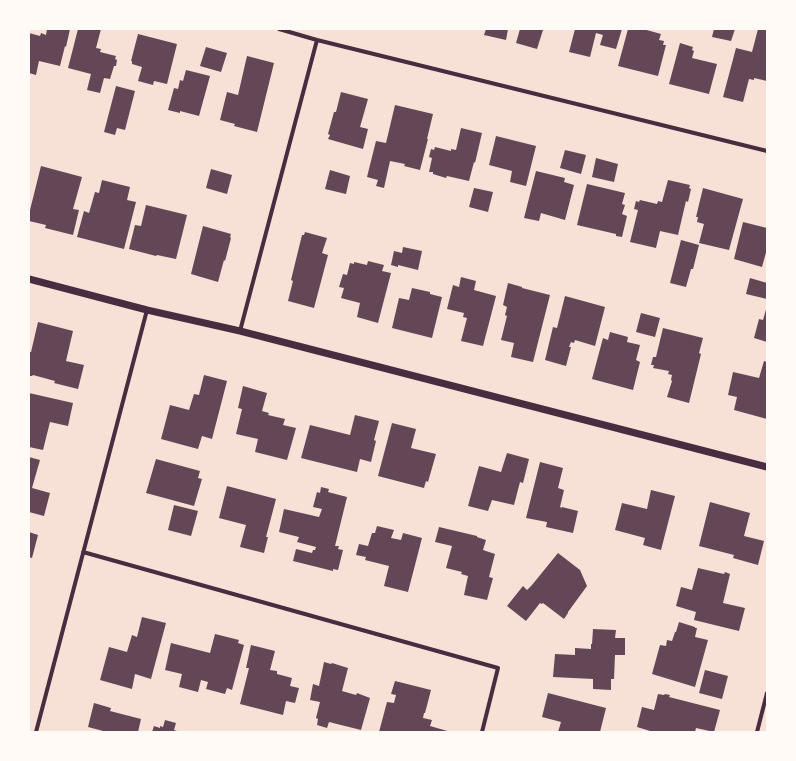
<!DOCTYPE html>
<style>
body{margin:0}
#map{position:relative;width:796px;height:761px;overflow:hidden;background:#f7e1d7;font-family:Barlow,sans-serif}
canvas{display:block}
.frame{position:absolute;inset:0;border:30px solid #fffaf5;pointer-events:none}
</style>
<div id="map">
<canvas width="796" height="761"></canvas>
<div class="frame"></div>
</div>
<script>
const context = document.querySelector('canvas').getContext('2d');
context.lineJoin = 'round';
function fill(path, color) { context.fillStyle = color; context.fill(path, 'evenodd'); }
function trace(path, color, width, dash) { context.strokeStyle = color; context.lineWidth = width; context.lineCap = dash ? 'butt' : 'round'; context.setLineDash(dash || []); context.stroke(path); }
const building = new Path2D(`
 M47,29H70L66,47L65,46L60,66L39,61L36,75L29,73V33L40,36L41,33L46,35Z
 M78,29H101L96,48L101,49L100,52L116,56L115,59L117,60L116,66H114L110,79L104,78L100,93L87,90L91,74L68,68Z
 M486,29H508L506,40L484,35Z
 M520,29L543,30L537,49L516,43Z
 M575,29H622L616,49L600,45L603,35L596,33L590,57L569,52Z
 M628,29H643L661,34L659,40L664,41L663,45H666L658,76L618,66Z
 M714,29H735L731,41L712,37Z
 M758,29H767V81L754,78V80L749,79L743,102L723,97L736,48L752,52Z
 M138,34L177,44L167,84L154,81L153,85L138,81L142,67L132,64V61H131Z
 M680,43L693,47L692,50L694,51L692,58L717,64L709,94L669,84Z
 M206,47L227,53L221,72L200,66Z
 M247,56L274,63L257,132L234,126L235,124L220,120L227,92L238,95Z
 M186,70L210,76L199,116L180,111V113L168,110L174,88L178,89L180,80L183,81Z
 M116,86L135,91L125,130L117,128L115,135L104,132Z
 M341,92L368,99L360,127L368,129L363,149L328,139L330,135L328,134L334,112H336Z
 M395,105L433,114L427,139H428L420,170L404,166L405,164L390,161L384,188L376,186L378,180L367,177L376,141L386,143Z
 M461,128L482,133L475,163L474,162L469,181L447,176L446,178L433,174V172H429L432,158L429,157L431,149L434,150L435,147L451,151V149L456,150Z
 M496,136L536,146L526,186L510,182L512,171L489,165Z
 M565,150L586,155L581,174L560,168Z
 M596,158L618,164L614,182L592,177Z
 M41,166L82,177L73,209L79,210L73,235L45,228L46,225L29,221V214Z
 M211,169L232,175L227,194L206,188Z
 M330,170L350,176L346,194L325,189Z
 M536,171L565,178L564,182L574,185L565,220L541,213L539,221L524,218Z
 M102,180L130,187L127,200L136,202L124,249L77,237L84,211L89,213L95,192L99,193Z
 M668,180L690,185L689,188L691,189L688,202L686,201L678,235L660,231L656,248L630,242L638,210L634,209L636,201L639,202L640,200L657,204L658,201L662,202Z
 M587,184L625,193L622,204L625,205L622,214L627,216L622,237L616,236V234L577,225Z
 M474,188L493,192L488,212L469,207Z
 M703,188L743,199L729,250L699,243L704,224L697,222L698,217H696Z
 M146,205L187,215L176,259L157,255L156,256L129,249L135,225L141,226Z
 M743,222L767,228V249L762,267L734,259Z
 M203,226L231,234L230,237L231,238L225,261L224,260L218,282L191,274Z
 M305,232L327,238L322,253L328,255L314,308L288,301L293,281L291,280L302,235H304Z
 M681,240L699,245L693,269H691L686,287L670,283Z
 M403,247L422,251L418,270L398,265V267L391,265L394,251L402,253Z
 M368,261L384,265L382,271L391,273L378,323L357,317L360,303L341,298L344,288L339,287L343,274L347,275L350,263L354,264V262L367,265Z
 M461,277L476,281L474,290L496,296L483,346L461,341L467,318L463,317L464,313L447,309L453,285L459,287Z
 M750,278L767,283V299L746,294Z
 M508,283L522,287V288L550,295L533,362L511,357L514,343L501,340L507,316L505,315L507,307L503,305Z
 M412,288L430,292V294L442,297L432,338L392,328L399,298L409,300Z
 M565,296L605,307L595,346L575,340L574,343L571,342L569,347H571L566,366L545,360L553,327L557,328Z
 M767,306V342L754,338L759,319L763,320Z
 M641,313L660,318L655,337L636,332Z
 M38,322L73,331L66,361L84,365L78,389L54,383L55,381L33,375L32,376H29V352H31Z
 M663,328L703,338L699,353L701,354L689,403L667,397L672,381L671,380L672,375L668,374L669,371L653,368L654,365H651L653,357H656Z
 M610,332L628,337L627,342L640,345L636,360L640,362L633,390L592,379L603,338L608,340Z
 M764,361L767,362V419L734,410L737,397L728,395L733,372L759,378Z
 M204,375L227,381L212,439L202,436L198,449L161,439L170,405L189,410L194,394L199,395Z
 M243,386L267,393L262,411L269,413L268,415L285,419L283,425L296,428L287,460L255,452L258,439L236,434L242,409L238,408Z
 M29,393L73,403L68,426L50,422L43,450L29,447Z
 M355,415L379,421L374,440L376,441L371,462L360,459L357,472L301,458L310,425L350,435Z
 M392,423L416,429L411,448L436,454L428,482L426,481L424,488L378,476Z
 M507,453L529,459L523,483L520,482L514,505L492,500L488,511L468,506L479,466L501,472Z
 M29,457L40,460L32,488L50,493L44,516L29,512Z
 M156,459L200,471L198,478L202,479L194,506L146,493Z
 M540,462L563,468L558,488L564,490L560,507L562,508V507L578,511L573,533L546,527L547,522L526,518Z
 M227,486L276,499L266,537H268L264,553L240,547L246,525L219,518Z
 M321,487L329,489L328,492L347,497L335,546H339L338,549L343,550L338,570L333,569V571L293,561L296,549L312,553L313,550H315L316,547L297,542L299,537L279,532L284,509L319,517L322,509L313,507L317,492L320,493Z
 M651,490L675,496L661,550L643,545L645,538L615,530L622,503L647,509Z
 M710,502L750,513L744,536L764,541L758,565L733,558L734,555L699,546Z
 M174,505L198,511L191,536L168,530Z
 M377,526L394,530L391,538L401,540L403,533L422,538L408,592L384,586L389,566L365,560L366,557L356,555L359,544L368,546L372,533H375Z
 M439,527L477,536V537L486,540L483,550L495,554L489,577L493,578L487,600L464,595L468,576L461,574L462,572L446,568L452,546L435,542Z
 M29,532L38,535L32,558L29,557Z
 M558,553L580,570L587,586L568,612V613L564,619L543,603L542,604L540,603L526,621L507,606L523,586L527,590L532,585Z
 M698,568L724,574L725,572L730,574L723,603L745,608L739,631L694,620L696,612L676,606L681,587L692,590Z
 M142,617L166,623L151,679L135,674L132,689L100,680L109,647L127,652L132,635L137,637Z
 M679,622L695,627V628H697L695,637L708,640L695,687L652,674L660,645L666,646L667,640L672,641L675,632H676Z
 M593,629L616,630L615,638H625V655H615L614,679H611V690L593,689V679L553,677L555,654L575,655V648L591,649V644H592Z
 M215,634L239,640L238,643L244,645L232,690L227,688L225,694L206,689L208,682L201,680L198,692L179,687L182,674L165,670L171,643L210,653Z
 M251,645L275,651L270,670L277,671V674L292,678L290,686L299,688L295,703L286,701L283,715L240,704L249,668H246Z
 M324,662L331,664L332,663L348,668L342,691L356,695L357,693L370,698L361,730L329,722L327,728L317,725L318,719L316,718L320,702L310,700L313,684L319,686Z
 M705,670L728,676L722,699L699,693Z
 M395,681L431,690L425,713H424L423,718L432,720L430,726L451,732H379L387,702L394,703L396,695L391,694Z
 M548,693L606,708L600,732H558L561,722L542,717Z
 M658,694L664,695L665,694L670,695L669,697L720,710L714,732L696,728L695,732H650V731L637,727L642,707L654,710Z
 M94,703L111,708L110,711L141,719L138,732H107L88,727Z
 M165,720L176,723L174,730L180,732H152L154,726L160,728V726L163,727Z`);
const minor = new Path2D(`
 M279,29L317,40L767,151
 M240,331L317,40
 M83,552L498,668L482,732
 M36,732L147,310
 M757,732L767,693`);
const tertiary = new Path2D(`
 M29,279L147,310L240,331L767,467`);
fill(building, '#644757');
trace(minor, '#4a2c40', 4);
trace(tertiary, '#4a2c40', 7);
</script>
